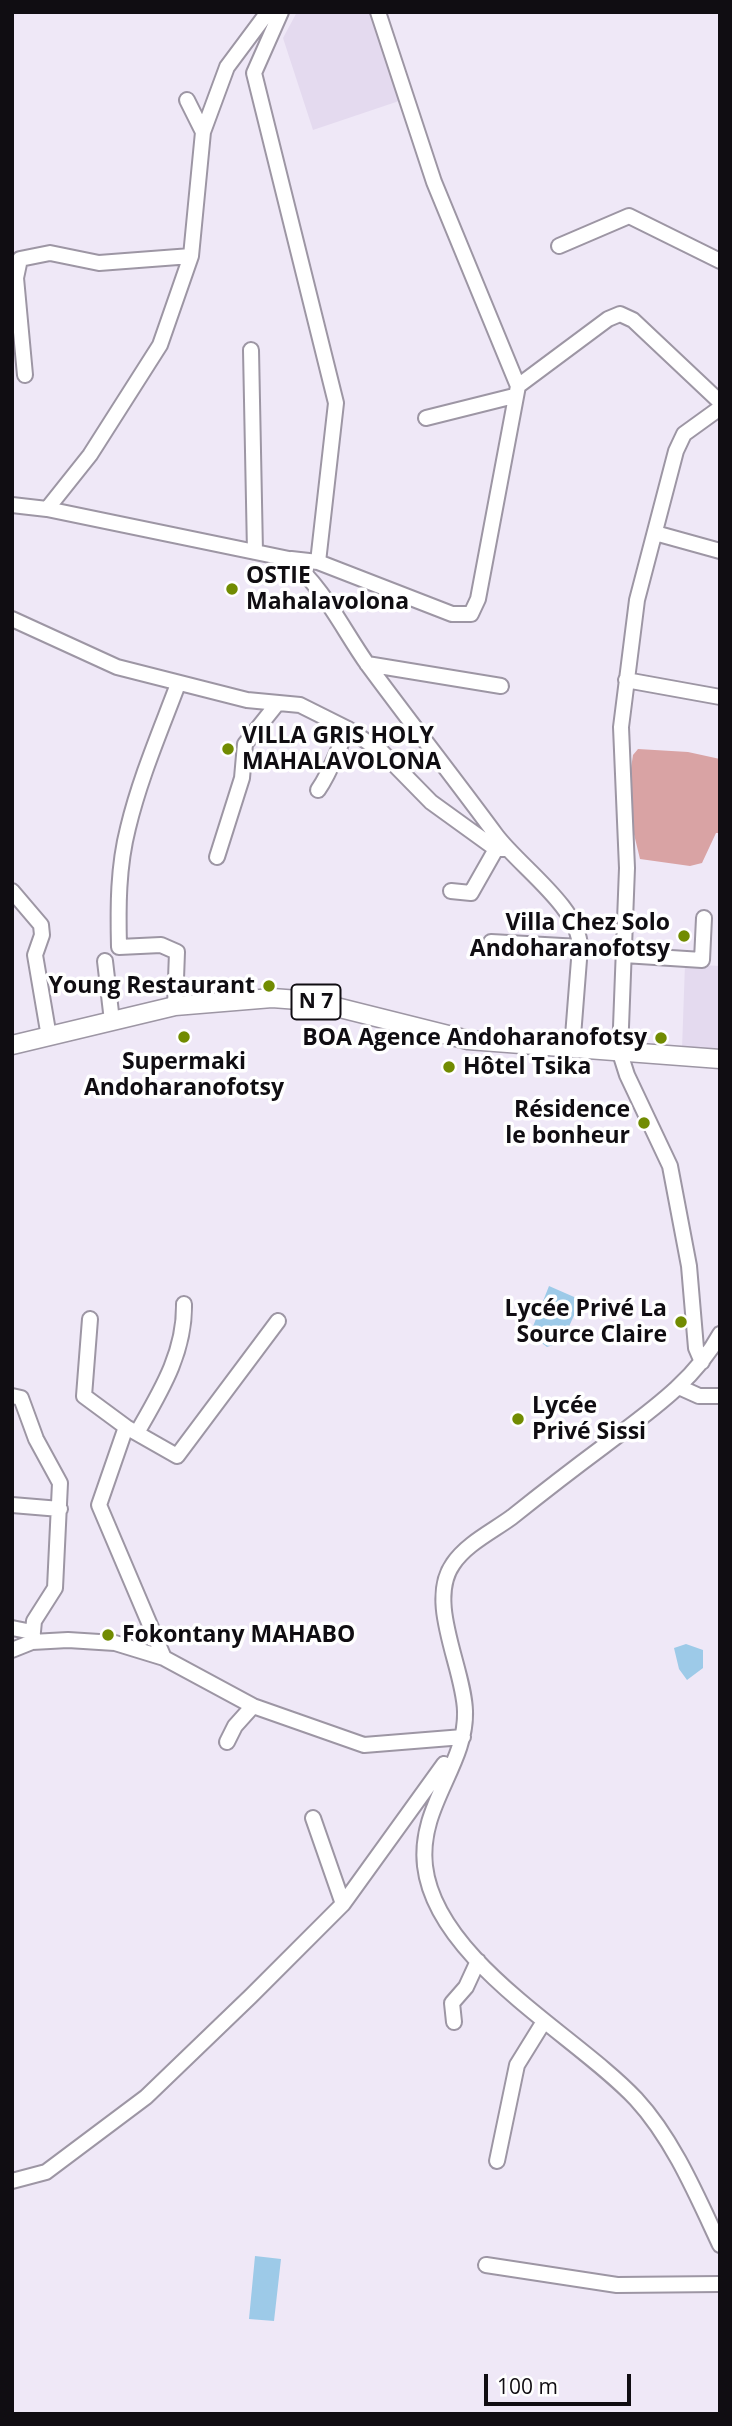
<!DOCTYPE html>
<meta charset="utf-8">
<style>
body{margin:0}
#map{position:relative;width:732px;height:2426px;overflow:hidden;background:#efe8f7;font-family:"Open Sans",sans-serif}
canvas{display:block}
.frame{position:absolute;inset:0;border:14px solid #100d12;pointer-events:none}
.scale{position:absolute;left:484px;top:2374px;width:147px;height:32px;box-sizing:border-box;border:4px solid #100d12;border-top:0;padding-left:9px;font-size:21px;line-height:24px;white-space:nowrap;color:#100d12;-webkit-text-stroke:5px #fff;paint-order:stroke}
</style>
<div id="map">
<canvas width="732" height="2426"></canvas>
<div class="frame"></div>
<div class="scale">100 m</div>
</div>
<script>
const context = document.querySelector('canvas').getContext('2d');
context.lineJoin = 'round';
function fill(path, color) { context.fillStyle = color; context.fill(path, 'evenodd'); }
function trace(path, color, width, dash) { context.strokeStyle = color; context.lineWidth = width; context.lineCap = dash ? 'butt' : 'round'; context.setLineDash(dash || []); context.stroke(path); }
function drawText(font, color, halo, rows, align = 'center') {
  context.font = font + ' "Open Sans",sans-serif'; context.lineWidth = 7; context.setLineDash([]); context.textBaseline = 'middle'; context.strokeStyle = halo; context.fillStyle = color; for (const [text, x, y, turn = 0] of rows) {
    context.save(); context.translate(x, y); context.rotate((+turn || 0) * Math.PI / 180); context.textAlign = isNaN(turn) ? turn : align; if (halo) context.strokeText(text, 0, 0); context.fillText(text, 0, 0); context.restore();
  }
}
const built = new Path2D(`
 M297,12H371L402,100L313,130L283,38Z
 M685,964L720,966V1051L682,1049Z`);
const forest = new Path2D(`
 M638,749L688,752L720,759V833H716L702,863L690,866L640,859L626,801L633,755Z`);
const water = new Path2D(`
 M549,1286L581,1300L562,1342L547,1347L530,1334Z
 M686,1644L703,1650V1668L687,1680L679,1669L674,1648Z
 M255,2256L281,2259L274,2321L249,2319Z`);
const minor = new Path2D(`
 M281,12L254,73L336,403L318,562
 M187,100L203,132
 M559,246L629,216L720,261
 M251,350L255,552
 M25,375L16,278L20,259L50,253L99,263L191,256
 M518,386L608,319L620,314L633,320L720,402
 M426,418L514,396
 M12,505L47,509L289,559C323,586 343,630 368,665C410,722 454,778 496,835C520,867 579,907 580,947L572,1049
 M47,509L90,455L160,345L191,256L203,132L227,67L268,12
 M655,533L720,551
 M291,559L318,562L452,614H471L478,599L518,386L434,182L378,12
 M12,619L117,667L247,700L300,705L348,729L381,751L431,802L496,849H507
 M367,664L501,686
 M626,680L720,697
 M318,790C332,770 337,750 348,729
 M217,857L242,778L245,744L277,704
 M12,891L41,925L42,935L35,955L49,1037
 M451,891L471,893L496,849
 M491,942L580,947
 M624,955L702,960L704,918
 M105,961L112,1021
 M175,1006L177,952L161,945L119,947C118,907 118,867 128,828C140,778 160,732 178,684
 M90,1319L84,1396L126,1427L99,1505L164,1658
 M720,1334C694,1382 647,1413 604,1446C573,1469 542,1493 512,1517C493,1531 466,1544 453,1564C426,1602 464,1668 465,1711C467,1765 418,1806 425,1866C436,1961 576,2035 636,2099C673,2139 697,2196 720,2245
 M702,1362L696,1348L689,1266L670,1166L627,1075L620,1053L627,868L621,727L637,600L676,451L684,434L720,408
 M679,1387L699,1396H720
 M12,1396L21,1398L36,1439L60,1483L55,1588L34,1621L32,1642
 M126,1427L177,1456L278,1321
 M138,1431C161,1391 185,1352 184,1304
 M12,1505L60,1509
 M12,1628L32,1632
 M12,1650L32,1642L68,1640L115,1643L164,1658L253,1706L364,1745L463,1737
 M227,1742L235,1726L253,1706
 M313,1818L343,1904
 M454,2022L452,2003L466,1987L478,1961
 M497,2161L517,2065L543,2023
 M12,2181L46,2172L146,2097L251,1996L343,1904L444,1764
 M486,2265L617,2285L720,2284`);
const major = new Path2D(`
 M12,1045L175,1006L272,998L312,1001L468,1040L720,1059`);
const markers = [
 [232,589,7,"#718b01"],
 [228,749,7,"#718b01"],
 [684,936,7,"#718b01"],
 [269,986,7,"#718b01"],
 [184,1037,7,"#718b01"],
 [661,1038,7,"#718b01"],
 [449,1067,7,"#718b01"],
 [644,1123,7,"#718b01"],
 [681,1322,7,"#718b01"],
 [518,1419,7,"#718b01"],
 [108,1635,7,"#718b01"]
];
const shields = [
 [316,1002,49]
];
const shieldNames = [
 ["N 7",316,1002]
];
const poiNames = [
 ["OSTIE",246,576],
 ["Mahalavolona",246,602],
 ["VILLA GRIS HOLY",242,736],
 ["MAHALAVOLONA",242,762],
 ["Villa Chez Solo",670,923,"right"],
 ["Andoharanofotsy",670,949,"right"],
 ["Young Restaurant",255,986,"right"],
 ["BOA Agence Andoharanofotsy",647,1038,"right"],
 ["Supermaki",184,1062,"center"],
 ["Andoharanofotsy",184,1088,"center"],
 ["Hôtel Tsika",463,1067],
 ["Résidence",630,1110,"right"],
 ["le bonheur",630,1136,"right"],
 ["Lycée Privé La",667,1309,"right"],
 ["Source Claire",667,1335,"right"],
 ["Lycée",532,1406],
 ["Privé Sissi",532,1432],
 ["Fokontany MAHABO",122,1635]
];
fill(built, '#e4daef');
fill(forest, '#d9a3a4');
fill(water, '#9dcae8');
trace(minor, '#9d96a4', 18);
trace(major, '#9d96a4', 21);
trace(minor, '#fff', 14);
trace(major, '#fff', 18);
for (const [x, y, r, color] of markers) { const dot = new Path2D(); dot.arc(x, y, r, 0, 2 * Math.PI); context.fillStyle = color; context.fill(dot); trace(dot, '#fff', 2.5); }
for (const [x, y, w] of shields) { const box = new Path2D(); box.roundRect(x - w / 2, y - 17.5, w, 35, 5); context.fillStyle = '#fff'; context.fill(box); trace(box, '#100d12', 2); }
drawText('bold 21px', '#100d12', null, shieldNames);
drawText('bold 23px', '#100d12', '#fff', poiNames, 'left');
</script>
